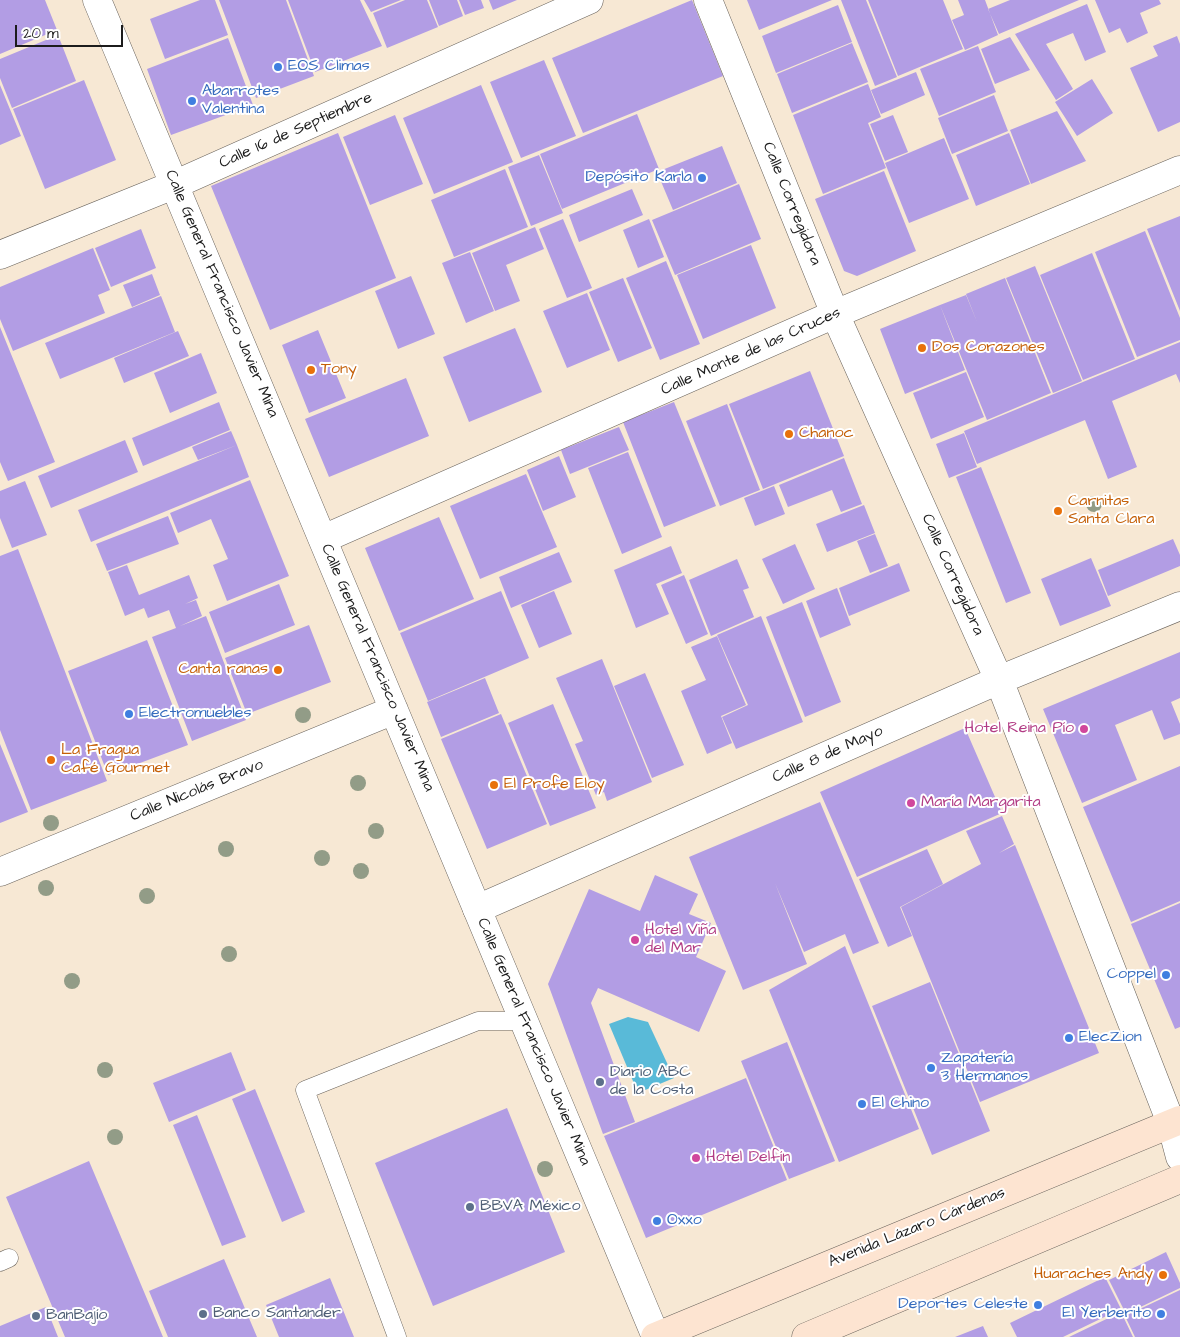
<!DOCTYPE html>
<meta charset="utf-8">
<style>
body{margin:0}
#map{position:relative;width:1180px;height:1337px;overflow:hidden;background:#f7e8d4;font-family:"Architects Daughter",sans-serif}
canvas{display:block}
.scale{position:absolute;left:15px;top:25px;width:108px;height:22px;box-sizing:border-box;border:2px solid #1c1c1c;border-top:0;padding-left:6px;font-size:15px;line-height:18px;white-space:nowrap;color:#1c1c1c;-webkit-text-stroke:4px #fff;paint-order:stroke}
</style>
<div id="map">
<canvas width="1180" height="1337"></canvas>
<div class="scale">20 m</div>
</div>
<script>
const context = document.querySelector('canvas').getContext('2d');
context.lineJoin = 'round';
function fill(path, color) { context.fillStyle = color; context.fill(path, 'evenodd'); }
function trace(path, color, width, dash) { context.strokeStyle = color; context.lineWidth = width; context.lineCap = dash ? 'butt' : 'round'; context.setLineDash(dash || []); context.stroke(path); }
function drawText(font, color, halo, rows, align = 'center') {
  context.font = font + ' "Architects Daughter",sans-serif'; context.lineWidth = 4; context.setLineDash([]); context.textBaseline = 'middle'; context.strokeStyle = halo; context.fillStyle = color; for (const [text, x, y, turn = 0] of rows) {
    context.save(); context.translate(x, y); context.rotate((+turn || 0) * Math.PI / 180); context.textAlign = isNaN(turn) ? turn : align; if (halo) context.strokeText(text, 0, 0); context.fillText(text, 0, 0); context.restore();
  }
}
const water = new Path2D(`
 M628,1017L648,1022L674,1078L638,1093L609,1024Z`);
const building = new Path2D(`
 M0,0H45L57,30L0,54Z
 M200,0H215L228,35L165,59L150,19Z
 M219,0H286L314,76L256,98Z
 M288,0H360L382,46L315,72Z
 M364,0H401L371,12Z
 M405,0H427L438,27L387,48L373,13Z
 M429,0H457L463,16L439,26Z
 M459,0H481L484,8L465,15Z
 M489,0H517L493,10Z
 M692,0L723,76L583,133L552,58Z
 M747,0H832L759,30Z
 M841,0H866L897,77L875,86Z
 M868,0H943L963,49L898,76Z
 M958,0H985L998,35L965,50L952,20L964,15Z
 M1010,0H1079L999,34L988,9Z
 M1095,0H1159L1161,4L1140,13L1148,33L1127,43L1120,28L1109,33Z
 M1087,4L1106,52L1085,61L1073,33L1046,44L1073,89L1056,100L1015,34Z
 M838,5L852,42L776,73L762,36Z
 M58,35L76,81L12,108L0,78V59Z
 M1177,36L1180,44V122L1158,132L1130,68L1158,56L1153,46Z
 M1010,37L1030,70L995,84L981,49Z
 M228,38L253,105L171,135L147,69Z
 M852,43L868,82L792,113L777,74Z
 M978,46L996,92L939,116L920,69Z
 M544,60L576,136L521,158L490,82Z
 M916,72L925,95L881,114L871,90Z
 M1092,79L1113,113L1077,136L1055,102Z
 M84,80L116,160L45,189L13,109Z
 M868,84L881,117L868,123L886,168L823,194L793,115Z
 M0,85L21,136L0,145Z
 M481,85L513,162L434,194L403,118Z
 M994,95L1008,131L952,154L938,118Z
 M1057,111L1086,161L1031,184L1010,130Z
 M637,114L659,169L562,209L540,154Z
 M395,115L423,184L370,205L343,137Z
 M893,115L908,152L885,161L870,124Z
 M338,133L396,278L270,330L211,186Z
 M1009,133L1030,184L976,206L956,155Z
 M944,138L969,199L909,223L885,163Z
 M722,146L737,183L673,210L657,172Z
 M539,155L563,213L531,226L508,167Z
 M505,169L528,227L454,257L431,200Z
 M884,171L916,251L857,276L844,271L815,199Z
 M739,184L761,239L675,275L652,220Z
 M632,189L643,215L579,242L569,215Z
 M1180,216V311L1147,229Z
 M563,219L592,288L567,298L539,229Z
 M649,219L664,257L638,268L623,230Z
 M535,227L544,249L506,265L520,301L495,311L472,253Z
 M141,229L156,268L111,287L95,248Z
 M1145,231L1180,318V340L1137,357L1095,252Z
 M751,245L776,308L703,339L677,275Z
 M93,248L110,290L98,295L105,313L13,351L0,319V287Z
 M470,252L494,311L466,323L442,263Z
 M1092,253L1135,359L1083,380L1040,275Z
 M666,261L700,344L660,360L626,278Z
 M1035,266L1082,381L1053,393L1006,278Z
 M152,274L160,295L132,307L123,285Z
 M411,276L435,334L398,349L375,291Z
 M623,278L652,348L618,362L589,292Z
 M1005,278L1051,393L987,420L940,305L966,295L977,322L966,294Z
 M587,293L610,350L567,368L543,311Z
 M161,296L175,332L60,379L45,343Z
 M940,305L965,370L905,394L880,329Z
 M0,327L55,462L8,481L0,462Z
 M515,328L542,392L469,422L443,357Z
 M318,330L346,398L309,413L282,345Z
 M178,331L189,356L124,383L114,358Z
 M1180,342V383L1176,374L1112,401L1137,467L1108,479L1085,420L977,464L964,431Z
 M201,353L217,393L170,413L154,373Z
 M810,371L844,456L763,489L729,404Z
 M966,372L984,417L931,439L913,393Z
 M406,378L429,436L329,477L305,419Z
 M219,402L230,430L143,466L132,438Z
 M674,402L716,506L664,527L623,422Z
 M727,404L760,490L720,506L686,421Z
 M619,427L629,450L570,474L561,450Z
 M231,431L237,445L198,460L192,447Z
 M964,433L977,467L949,478L936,444Z
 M125,440L138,472L51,508L38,476Z
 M237,445L249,477L91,542L78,510Z
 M628,452L662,537L622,554L588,468Z
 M559,456L576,497L543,511L527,470Z
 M844,458L862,504L841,512L832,490L788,507L779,485Z
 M981,467L1031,593L1006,603L956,477Z
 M526,474L557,547L480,579L450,506Z
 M250,480L289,576L227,601L213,565L228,559L211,519L178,533L170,513Z
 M25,481L47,535L12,548L0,518V491Z
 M774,486L785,514L755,526L744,498Z
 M864,505L875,533L827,552L816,524Z
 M168,516L179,544L107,571L96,544Z
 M439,517L474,599L399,631L365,548Z
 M875,534L888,566L870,573L857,541Z
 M1173,539L1180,555V566L1108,596L1098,570Z
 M795,544L815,589L783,604L762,559Z
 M671,546L682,573L656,584L669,614L636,628L614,570Z
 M18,549L107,781L31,810L0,730V556Z
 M559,552L572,582L511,608L499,577Z
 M1091,558L1111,606L1060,626L1041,579Z
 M737,559L749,588L743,590L754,617L711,636L689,580Z
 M899,563L910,591L849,616L839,588Z
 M127,565L139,595L189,575L198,598L185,604L196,600L202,616L180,626L206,616L246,720L192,741L152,637L176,628L169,610L148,618L144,608L125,616L108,572Z
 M684,575L708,634L686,644L661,585Z
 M279,584L295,625L225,653L209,612Z
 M837,588L851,625L820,638L806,601Z
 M501,591L529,658L428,701L400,633Z
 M554,591L572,634L539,648L521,605Z
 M802,602L841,702L805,717L766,617Z
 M761,616L803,722L736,749L722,717L748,705L717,635Z
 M309,625L331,682L247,714L225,658Z
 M717,636L746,705L721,716L732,743L707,754L681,691L706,680L691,647Z
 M147,640L188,745L108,775L68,671Z
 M1180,652V698L1171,702L1180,724V734L1164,740L1152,710L1115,725L1137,780L1082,803L1043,709Z
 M602,659L652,782L607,801L604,792L596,795L575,744L583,741L556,678Z
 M645,673L684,765L652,778L614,686Z
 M485,678L499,713L441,737L427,702Z
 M553,704L596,808L550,826L508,723Z
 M501,714L547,824L487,849L441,739Z
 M965,728L1002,813L857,877L820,792Z
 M0,744L28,812L0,823Z
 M1180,766V901L1131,922L1083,807Z
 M820,802L879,943L853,954L845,934L804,952L775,883L807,964L743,990L689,857Z
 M1002,816L1014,844L999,853L1015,845L1099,1053L980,1102L901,907L981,864L966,831Z
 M927,849L943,884L900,907L912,936L888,947L859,879Z
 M655,875L698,894L689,914L711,923L696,957L726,971L699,1032L598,988L591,1003L635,1122L603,1134L548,984L589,889L640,911Z
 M1180,903V1027L1175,1029L1131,924Z
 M845,946L919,1129L839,1162L769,990Z
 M930,982L990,1131L932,1155L872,1006Z
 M787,1042L835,1161L789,1179L741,1061Z
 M231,1052L246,1090L169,1122L153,1083Z
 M746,1078L787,1180L646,1238L604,1136Z
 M255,1089L305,1212L282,1222L232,1099Z
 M507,1108L565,1252L433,1306L375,1163Z
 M197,1115L246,1237L222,1246L173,1125Z
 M89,1161L163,1337H65L6,1197Z
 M1166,1252L1180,1283V1288L1126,1314L1109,1280Z
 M224,1259L257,1337H168L149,1291Z
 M1105,1277L1121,1309L1063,1337H1017L1010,1323Z
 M330,1278L354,1337H279L266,1305Z
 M1180,1290V1337H1135L1125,1316Z
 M46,1307L58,1337H0V1326Z
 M1121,1312L1133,1337H1069Z
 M983,1326L988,1337H955Z`);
const service = new Path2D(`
 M0,1262L9,1258
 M397,1337L305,1090L478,1021H524`);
const minor = new Path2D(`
 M708,0L835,314L999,680L1171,1123L1180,1157
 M0,255L176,184L589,0
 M323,539L835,314L1180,170
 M477,909L999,680L1180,606`);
const tertiary = new Path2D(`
 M97,0L656,1337
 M0,872L394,710`);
const secondary = new Path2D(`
 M655,1337L1180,1120
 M806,1337L1180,1179`);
const trees = [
 [1094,504],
 [303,715],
 [358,783],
 [51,823],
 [376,831],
 [226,849],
 [322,858],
 [361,871],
 [46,888],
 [147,896],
 [229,954],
 [72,981],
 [105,1070],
 [115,1137],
 [545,1169]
];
const markers = [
 [278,67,5,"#3f7fe0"],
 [192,101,5,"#3f7fe0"],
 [702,178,5,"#3f7fe0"],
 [922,348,5,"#e8710a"],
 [311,370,5,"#e8710a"],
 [789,434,5,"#e8710a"],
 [1058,511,5,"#e8710a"],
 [278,670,5,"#e8710a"],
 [129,714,5,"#3f7fe0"],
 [1084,729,5,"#d1479c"],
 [51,760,5,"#e8710a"],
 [494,785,5,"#e8710a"],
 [911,803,5,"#d1479c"],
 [635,940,5,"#d1479c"],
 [1166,975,5,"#3f7fe0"],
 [1069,1038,5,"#3f7fe0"],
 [931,1068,5,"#3f7fe0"],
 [600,1082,5,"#5c6f8a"],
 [862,1104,5,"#3f7fe0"],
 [696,1158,5,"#d1479c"],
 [470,1207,5,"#5c6f8a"],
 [657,1221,5,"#3f7fe0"],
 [1163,1275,5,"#e8710a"],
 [1038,1305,5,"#3f7fe0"],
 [203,1314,5,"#5c6f8a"],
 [1161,1314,5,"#3f7fe0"],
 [36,1316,5,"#5c6f8a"]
];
const shopNames = [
 ["EOS Climas",288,67],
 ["Abarrotes",202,92],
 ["Valentina",202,110],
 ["Depósito Karla",692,178,"right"],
 ["Electromuebles",139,714],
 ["Coppel",1156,975,"right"],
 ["ElecZion",1079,1038],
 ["Zapatería",941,1059],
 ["3 Hermanos",941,1077],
 ["El Chino",872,1104],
 ["Oxxo",667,1221],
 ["Deportes Celeste",1028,1305,"right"],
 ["El Yerberito",1151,1314,"right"]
];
const streetNames = [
 ["Calle 16 de Septiembre",296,131,-24],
 ["Calle Corregidora",791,204,68],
 ["Calle General Francisco Javier Mina",221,294,67],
 ["Calle Monte de las Cruces",751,352,-24],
 ["Calle Corregidora",952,575,66],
 ["Calle General Francisco Javier Mina",377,668,67],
 ["Calle 8 de Mayo",828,755,-24],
 ["Calle Nicolás Bravo",197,791,-22],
 ["Calle General Francisco Javier Mina",533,1042,67],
 ["Avenida Lázaro Cárdenas",917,1228,-22]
];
const foodNames = [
 ["Dos Corazones",932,348],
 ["Tony",321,370],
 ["Chanoc",799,434],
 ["Carnitas",1068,502],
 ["Santa Clara",1068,520],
 ["Canta ranas",268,670,"right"],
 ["La Fragua",61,751],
 ["Café Gourmet",61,769],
 ["El Profe Eloy",504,785],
 ["Huaraches Andy",1153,1275,"right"]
];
const hotelNames = [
 ["Hotel Reina Pío",1074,729,"right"],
 ["María Margarita",921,803],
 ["Hotel Viña",645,931],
 ["del Mar",645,949],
 ["Hotel Delfín",706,1158]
];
const serviceNames = [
 ["Diario ABC",610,1073],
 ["de la Costa",610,1091],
 ["BBVA México",480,1207],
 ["Banco Santander",213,1314],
 ["BanBajío",46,1316]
];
fill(water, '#59bad8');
fill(building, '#b29de4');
trace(service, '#69635c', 19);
trace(minor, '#69635c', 29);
trace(tertiary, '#69635c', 29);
trace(secondary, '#69635c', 29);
trace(service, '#fff', 18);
trace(minor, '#fff', 28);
trace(tertiary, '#fff', 28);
trace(secondary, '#fde4d1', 28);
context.fillStyle = '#929c87';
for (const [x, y] of trees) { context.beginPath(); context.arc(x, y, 8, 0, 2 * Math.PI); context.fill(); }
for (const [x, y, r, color] of markers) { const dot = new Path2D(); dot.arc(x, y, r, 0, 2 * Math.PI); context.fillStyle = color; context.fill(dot); trace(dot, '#fff', 2); }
drawText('16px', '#366cbe', '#fff', shopNames, 'left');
drawText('16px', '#1c1c1c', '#fff', streetNames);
drawText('16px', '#c56008', '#fff', foodNames, 'left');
drawText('16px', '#b23c85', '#fff', hotelNames, 'left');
drawText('16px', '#4e5e75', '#fff', serviceNames, 'left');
</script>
